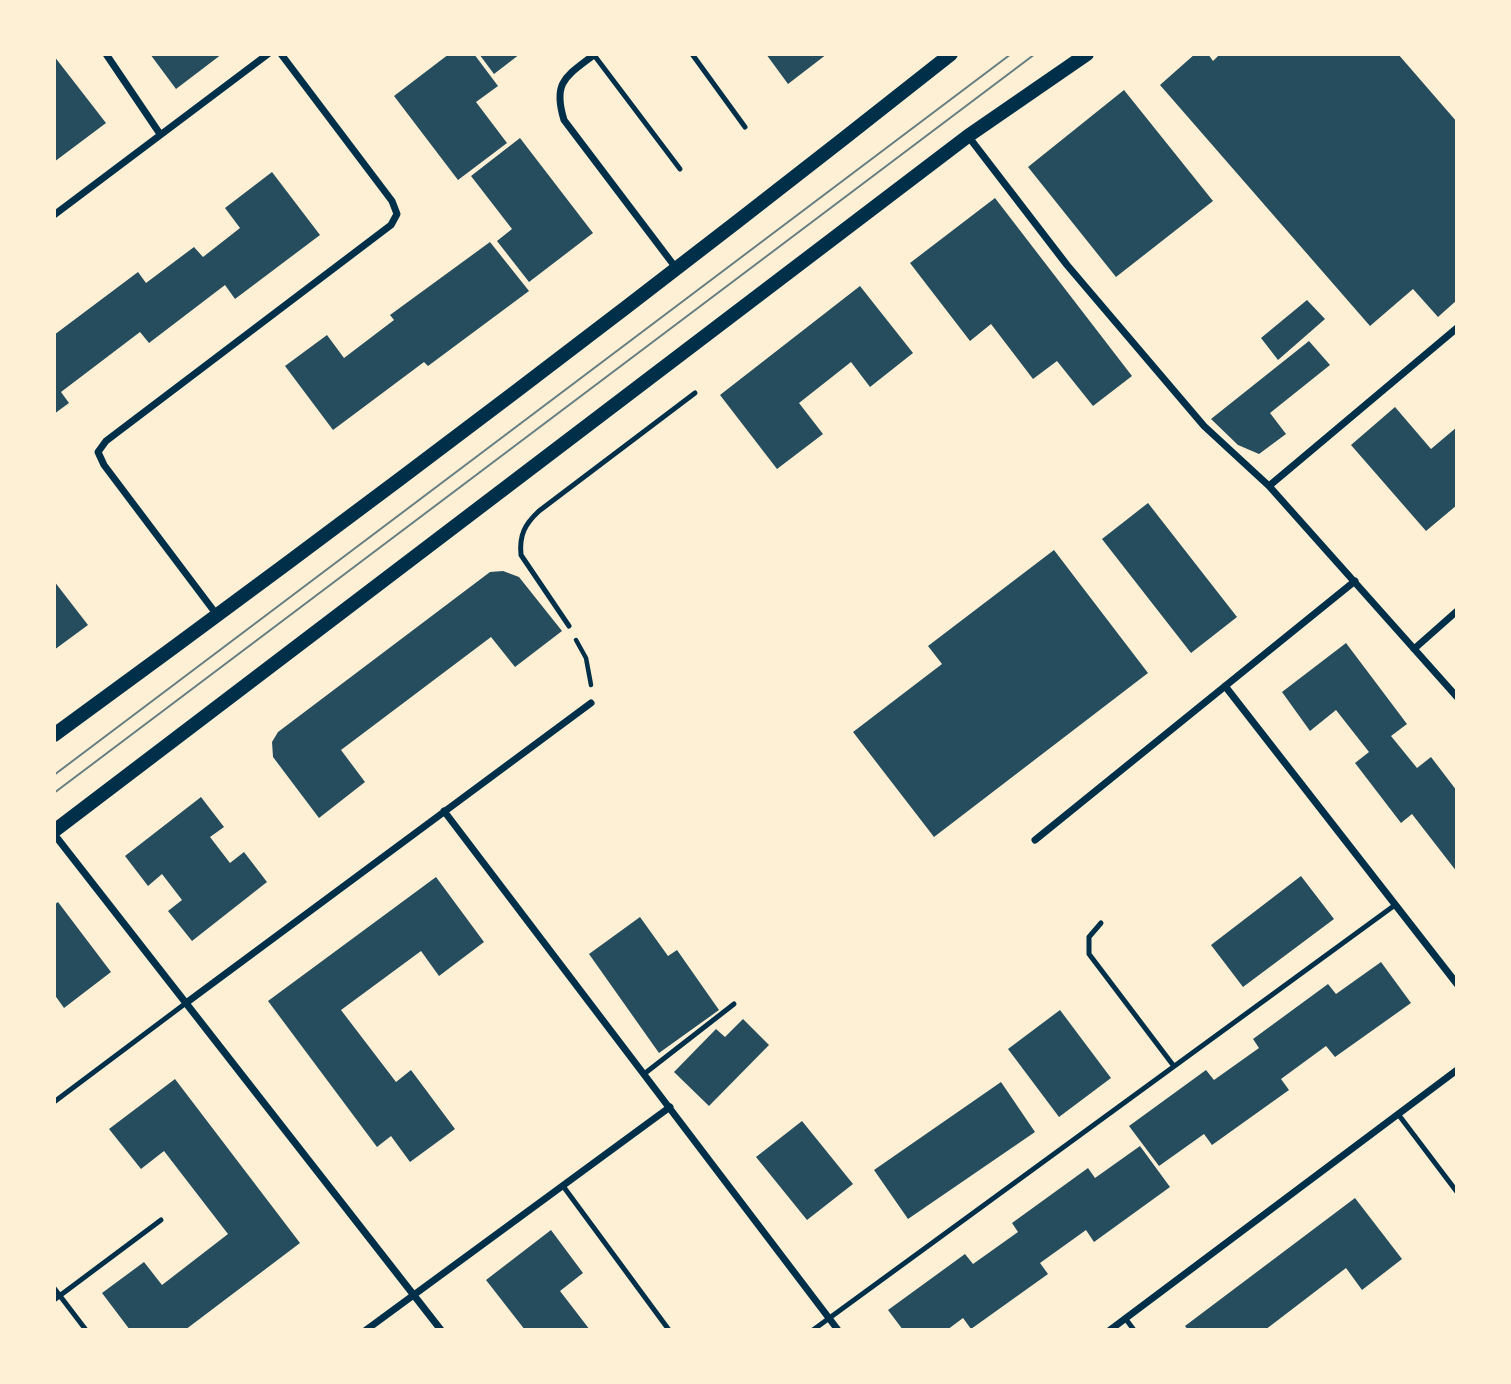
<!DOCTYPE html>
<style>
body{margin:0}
#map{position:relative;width:1511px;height:1384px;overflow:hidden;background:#fdf0d5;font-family:"Playfair Display",serif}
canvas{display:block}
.frame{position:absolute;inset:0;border:56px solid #fdf0d5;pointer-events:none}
</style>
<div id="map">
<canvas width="1511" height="1384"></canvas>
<div class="frame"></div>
</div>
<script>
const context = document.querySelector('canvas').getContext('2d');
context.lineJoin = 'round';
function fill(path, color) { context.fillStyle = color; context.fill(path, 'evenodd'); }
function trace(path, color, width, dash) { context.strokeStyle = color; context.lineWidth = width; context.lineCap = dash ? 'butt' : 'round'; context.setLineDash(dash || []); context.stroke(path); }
const building = new Path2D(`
 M150,54H222L176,89Z
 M449,54H474L498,86L476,102L507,143L458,180L394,96Z
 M479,54H520L494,74Z
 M766,54H827L788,84Z
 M1195,54H1208L1213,61L1220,54H1398L1457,122V300L1438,317L1413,289L1370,326L1160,85Z
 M54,56L106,123L54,162Z
 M1124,90L1213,201L1116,277L1028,167Z
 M520,138L593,233L529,282L497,241L512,229L471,176Z
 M272,172L320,235L235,299L225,285L149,343L140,332L61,392L69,403L54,414V335L138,272L146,283L194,247L203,257L240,228L225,208Z
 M995,198L1132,376L1093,406L1057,361L1033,379L991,324L970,341L910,263Z
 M490,242L529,291L428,366L424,362L333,430L285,366L327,335L344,358L394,320L390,315Z
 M860,286L913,353L870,387L851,362L799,403L823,434L777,469L720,395Z
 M1307,300L1325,319L1278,360L1261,338Z
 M1309,341L1330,365L1270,413L1286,434L1259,454L1238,445L1211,419Z
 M1395,407L1431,449L1457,427V505L1426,531L1351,445Z
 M1148,503L1237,617L1191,653L1102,539Z
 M1054,550L1148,673L934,837L853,732L942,664L928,646Z
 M503,571L519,577L562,631L515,667L491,637L341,750L365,782L319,818L273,757L272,742L278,732L490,572Z
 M54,581L88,625L54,650Z
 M1346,643L1407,724L1391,736L1417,768L1431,757L1457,791V872L1412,814L1401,823L1355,763L1369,752L1336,710L1310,731L1282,692Z
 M201,797L224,827L210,837L230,863L244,852L267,882L192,941L168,911L182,900L162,874L148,886L125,856Z
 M1301,876L1334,919L1243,987L1211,945Z
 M436,877L484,942L439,976L421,951L341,1010L396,1082L411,1070L455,1129L410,1162L391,1136L377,1147L268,1001Z
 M58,902L111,972L64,1008L54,994V905Z
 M640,917L668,956L677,950L719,1010L659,1053L589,954Z
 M1381,962L1411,1003L1335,1057L1326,1046L1281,1079L1289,1090L1212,1145L1204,1134L1159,1166L1129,1126L1206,1070L1214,1080L1259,1048L1253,1039L1328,984L1336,994Z
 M1060,1010L1111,1078L1059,1117L1008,1049Z
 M743,1019L769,1045L709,1106L674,1072L716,1029L725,1037Z
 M175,1079L300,1243L185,1330H130L102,1293L144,1262L162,1285L228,1234L164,1151L141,1169L109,1129Z
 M1001,1082L1035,1132L908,1219L874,1170Z
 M802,1121L853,1184L807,1220L756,1157Z
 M1140,1146L1170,1187L1094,1242L1086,1230L1040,1263L1048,1274L971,1329L963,1318L947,1330H903L888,1310L965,1254L973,1264L1018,1232L1012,1223L1088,1168L1095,1178Z
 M1355,1198L1402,1259L1362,1290L1346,1268L1265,1330H1188L1185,1326Z
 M551,1230L583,1273L560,1291L590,1330H525L486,1280Z`);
const path = new Path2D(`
 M576,640L586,658L591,685`);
const service = new Path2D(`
 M692,54L745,127
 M594,55L680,169
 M569,626L521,555C519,535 525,524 539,511L695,393
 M1101,923L1089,937V954L1173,1065
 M644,1074L734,1004
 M54,1102L186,1003
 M1398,1114L1457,1192
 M563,1186L669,1330
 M54,1288L86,1330
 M54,1300L161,1220
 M1125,1318L1134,1330
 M813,1330L1395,905`);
const minor = new Path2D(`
 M106,54L160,134
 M595,54C567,76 552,81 564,120L676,268
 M968,136L1067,265L1204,426L1269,486L1457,697
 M54,215L268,54
 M1269,486L1457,328
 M217,615L104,465L98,452L106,441L391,225L397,214L392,201L281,54
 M1414,649L1457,611
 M1225,686L1457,984
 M444,811L838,1330
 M54,834L441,1330
 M1035,840L1355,581
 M186,1003L591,703
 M366,1330L670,1107
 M1110,1330L1457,1070`);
const secondary = new Path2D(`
 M54,735C357,514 657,287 951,54
 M54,831L968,136L1087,54`);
const tram = new Path2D(`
 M54,775L1011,54
 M54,793L1035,54`);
fill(building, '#264d5e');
trace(path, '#003049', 4.5);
trace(service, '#003049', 5);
trace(minor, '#003049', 7);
trace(secondary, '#003049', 14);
trace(tram, '#657d81', 2);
</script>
